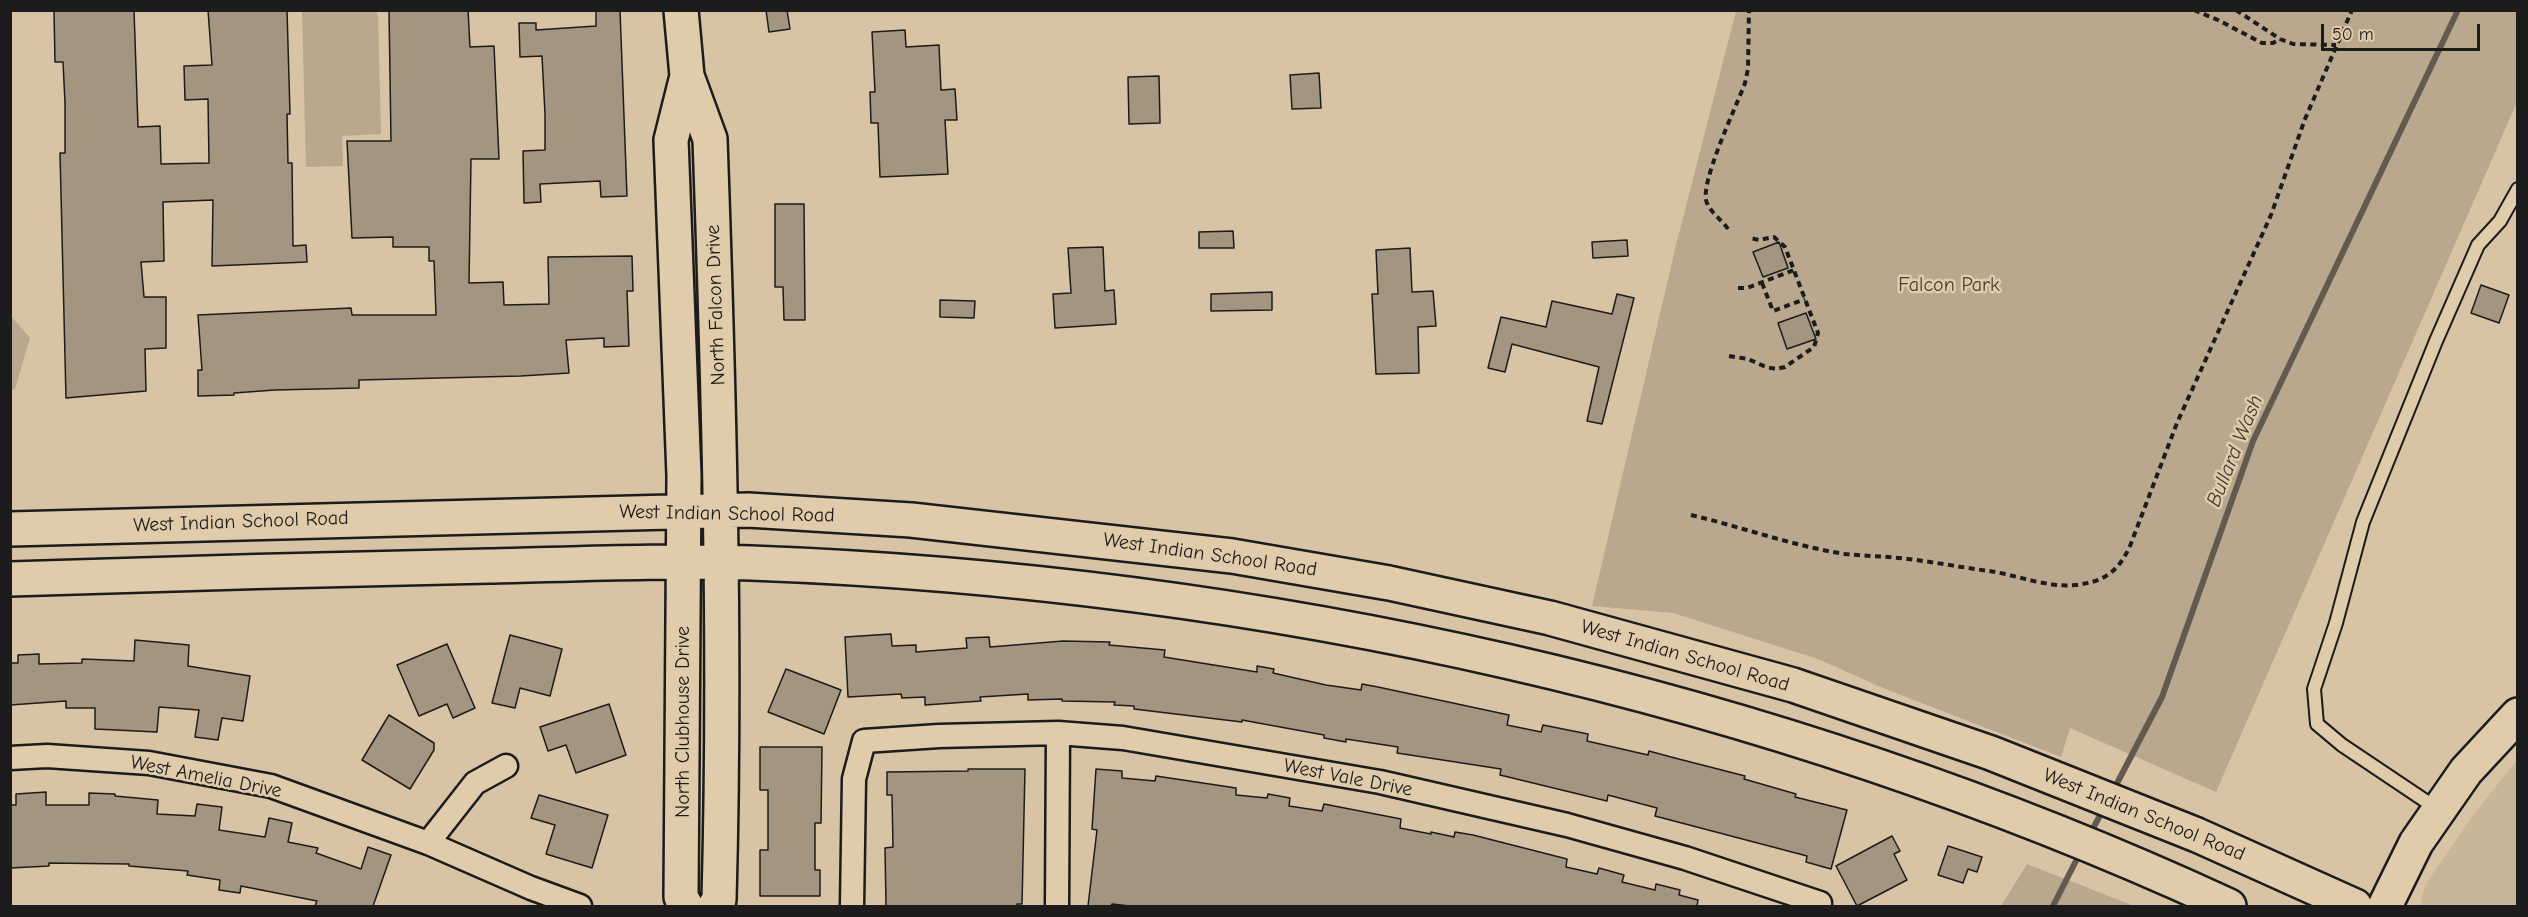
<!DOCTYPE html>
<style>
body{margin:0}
#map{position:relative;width:2528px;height:917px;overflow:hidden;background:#d8c4a4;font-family:"Comic Neue",sans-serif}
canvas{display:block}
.frame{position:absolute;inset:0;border:12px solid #1c1c1c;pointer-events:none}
.scale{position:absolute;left:2321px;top:24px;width:159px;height:27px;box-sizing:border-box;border:3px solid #1c1c1c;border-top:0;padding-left:8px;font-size:18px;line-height:21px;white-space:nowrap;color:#1c1c1c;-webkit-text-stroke:4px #e0cbaa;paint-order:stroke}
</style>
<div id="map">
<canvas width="2528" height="917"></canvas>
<div class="frame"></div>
<div class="scale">50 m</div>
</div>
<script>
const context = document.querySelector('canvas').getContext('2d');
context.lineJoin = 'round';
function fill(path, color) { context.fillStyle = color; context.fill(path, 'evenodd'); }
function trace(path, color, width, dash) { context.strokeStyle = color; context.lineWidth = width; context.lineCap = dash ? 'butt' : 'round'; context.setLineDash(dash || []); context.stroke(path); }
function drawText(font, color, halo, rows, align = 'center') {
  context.font = font + ' "Comic Neue",sans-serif'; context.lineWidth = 5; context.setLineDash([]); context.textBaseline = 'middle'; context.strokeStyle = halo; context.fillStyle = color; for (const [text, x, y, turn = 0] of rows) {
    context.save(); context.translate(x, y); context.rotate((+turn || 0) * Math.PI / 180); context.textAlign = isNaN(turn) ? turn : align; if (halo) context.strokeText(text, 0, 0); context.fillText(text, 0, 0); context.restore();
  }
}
const built = new Path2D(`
 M2517,760V906H2422L2421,900L2425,885L2474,814Z`);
const green = new Path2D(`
 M302,11H376L378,17L381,134L342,136L343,166L306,167Z
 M1736,11H2517V102L2216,792L2070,728L2061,757L1883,688L1818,659L1673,613L1592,606L1676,245Z
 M11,316L30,338L15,389L11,391Z
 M2027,864L2134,906H2001Z`);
const stream = new Path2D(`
 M2113,791L2162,697L2253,441L2458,10
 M2089,836L2104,808
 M2053,906L2080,853`);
const building = new Path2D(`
 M54,10H134L138,127L160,126L161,164L209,163L208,99L185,100L184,66L212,65L208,10H287L290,114H287L288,163H292L293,246L306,245L307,262L212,266L213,200L163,202L164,261L141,262L144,297H166V348L145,349L146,391L66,398L60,153H65V103L63,62H55Z
 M389,10H468L470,47L494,46L499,159H471L469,283L503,282L504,305L549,304L548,257L632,256L633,291H627L629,346L604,347V338L566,340L569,373L521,376L359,380V388L275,390L234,393V395L198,396V370H202L198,315L351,308L352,315H436L434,261H429V247H393V237L352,238L347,141H391Z
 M596,10H620L627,196L601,197L600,181L540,184L541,202L524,203L523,151L545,150V114L542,56L520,57L519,23H536V30L596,26Z
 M766,10H787L790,29L769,32Z
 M905,30L906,47L939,45L941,90L955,89L957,120H945L948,174L880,177L878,123H871L870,92H875L872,32Z
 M1319,73L1321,108L1292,109L1290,75Z
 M1159,76L1160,123L1129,124L1128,77Z
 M775,204H804L805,320H784L783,287H775Z
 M1233,231L1234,248H1199V232Z
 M1627,240L1628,256L1593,258L1592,242Z
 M1779,242L1788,268L1763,277L1753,252Z
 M1103,247L1105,291L1114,290L1116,324L1055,328L1053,294L1071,293L1068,248Z
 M1410,248L1412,292L1433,291L1436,326L1418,327L1419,373L1376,374L1372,294H1378L1376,250Z
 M2481,285L2509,295L2499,323L2471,313Z
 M1272,292V310L1211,311V294Z
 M1617,294L1634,298L1602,424L1587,421L1599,367L1512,344L1505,372L1488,368L1501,317L1546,327L1552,301L1612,314Z
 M940,300L975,301L974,318L940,317Z
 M1806,313L1816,339L1787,349L1778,323Z
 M891,634L892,646L916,645V652L967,648L966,638L989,637L990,647L1063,641L1110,642L1109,645L1165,650L1164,657L1257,672V666L1274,669L1273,673L1326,685L1361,690L1362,684L1378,687L1509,715L1507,725L1541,732L1543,725L1588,734L1587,741L1648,755L1649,751L1671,757L1745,776L1744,779L1796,794L1795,797L1847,810L1831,869L1806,862L1807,856L1655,816L1657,808L1608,795L1607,801L1500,775L1501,769L1397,753L1398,747L1346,739V742L1324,738V735L1242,720V722L1134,709V706L1114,705L1115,702L1062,701V699L1028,700V694L980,697L981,701L925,705V697L902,698L901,694L848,697L845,637Z
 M510,635L562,649L550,696L520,688L515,708L492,703Z
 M135,640L189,645L188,666L250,676L243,721L222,718L218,740L195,737L199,710L159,707L157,732L95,729V708H66V701L10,705V663H18V655L39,654V664L82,663V659L134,661Z
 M447,644L475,708L453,718L447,704L419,716L397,665Z
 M786,669L841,690L824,734L768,712Z
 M609,704L626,755L576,773L566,745L548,751L540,727Z
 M389,715L434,743V750L410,789L362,760Z
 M760,747H822L821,823H815V870H820V896H760V850H768V790H760Z
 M968,769H1025L1022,904H1017V906H886L885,848L893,847L892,795H887V772L968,771Z
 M1096,769L1122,771V778L1155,781L1156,776L1236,788V795L1267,798L1268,794L1290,798L1289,806L1322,811L1324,804L1401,819L1400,828L1431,834V832L1454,837L1455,832L1473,835L1567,859L1566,867L1597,874L1599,868L1624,875L1622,882L1655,890L1656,884L1680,890L1679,895L1698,900L1697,906H1130L1112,904L1111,906H1088L1097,830L1092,829Z
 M46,792V805H89V793L115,794V796L158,800L157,814L195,816L197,804L222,807L219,830L265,837L269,818L292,823L288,842L318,848L316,853L361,869L368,847L391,855L373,906H315L317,901L241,886L240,893L219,890L220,880L187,875L188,871L129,866V864L49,863V866L10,868V805H16V794Z
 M539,795L608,815L592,868L546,854L555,825L531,818Z
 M1892,836L1900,851L1894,854L1907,880L1857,906L1836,866Z
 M1948,846L1982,857L1977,872L1968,869L1963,883L1938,875Z`);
const path = new Path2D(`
 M2194,10L2218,20L2262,43H2273L2280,39
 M2236,10L2280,39L2293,44L2336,45
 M1728,229C1722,220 1711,213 1707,203C1698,186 1737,105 1745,83L1748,69L1749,10
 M1762,283L1773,311L1805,299
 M1738,288H1747L1794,270
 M1729,356L1748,359L1766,367L1776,369L1785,367L1814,347L1818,333L1785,247L1774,237L1759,240L1750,238
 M1691,515C1742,527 1793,546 1845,554C1863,556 1881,556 1899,558C1929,561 1959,567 1989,571C2017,575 2047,588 2075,585C2104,582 2118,572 2130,546L2177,423L2271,215L2305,119L2352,10`);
const lane = new Path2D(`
 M2439,810L2342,745L2317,724L2314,689L2336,623L2363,522L2436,341L2478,245L2500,221L2518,189`);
const street = new Path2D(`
 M10,758L47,756L149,763L271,786L428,843L531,888L580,906
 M428,843L475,783L506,766
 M852,906L854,779L864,741L939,736L1058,733L1123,738L1380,782L1567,825L1685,858L1820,903L1818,906
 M1057,906L1058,733`);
const secondary = new Path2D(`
 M681,10L687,76L710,139C719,393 726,646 719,900L715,906
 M10,529L748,510L911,520L1232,556L1389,583L1550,618L1793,685L1991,753L2197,835L2355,906
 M10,579C170,574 329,569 489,566C576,564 664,560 751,563C1261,582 1765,692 2229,906
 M686,906L681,897L684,476L671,140L687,76
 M2385,906L2416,843L2466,771L2518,715`);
const parkNames = [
 ["Falcon Park",1949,285]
];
const streetNames = [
 ["North Falcon Drive",716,305,-92],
 ["West Indian School Road",727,514,1],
 ["West Indian School Road",241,522,-2],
 ["West Indian School Road",1210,555,8],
 ["West Indian School Road",1685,656,16],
 ["North Clubhouse Drive",683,722,-90],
 ["West Amelia Drive",206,777,11],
 ["West Vale Drive",1348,778,11],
 ["West Indian School Road",2144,815,22]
];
const waterNames = [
 ["Bullard Wash",2235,451,-68]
];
fill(built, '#c8b699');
fill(green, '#b9a88d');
trace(stream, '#625a4e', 6);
fill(building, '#a3957f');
trace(building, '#1c1c1c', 1.5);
trace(lane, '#1c1c1c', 16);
trace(street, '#1c1c1c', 27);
trace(secondary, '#1c1c1c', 38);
trace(path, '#1c1c1c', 4, [6, 4.5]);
trace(lane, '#e0cbaa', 12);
trace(street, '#e0cbaa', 22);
trace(secondary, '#e0cbaa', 33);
drawText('20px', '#433f38', '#e0cbaa', parkNames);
drawText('20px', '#1c1c1c', '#e0cbaa', streetNames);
drawText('italic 21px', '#3f3b35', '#e0cbaa', waterNames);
</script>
